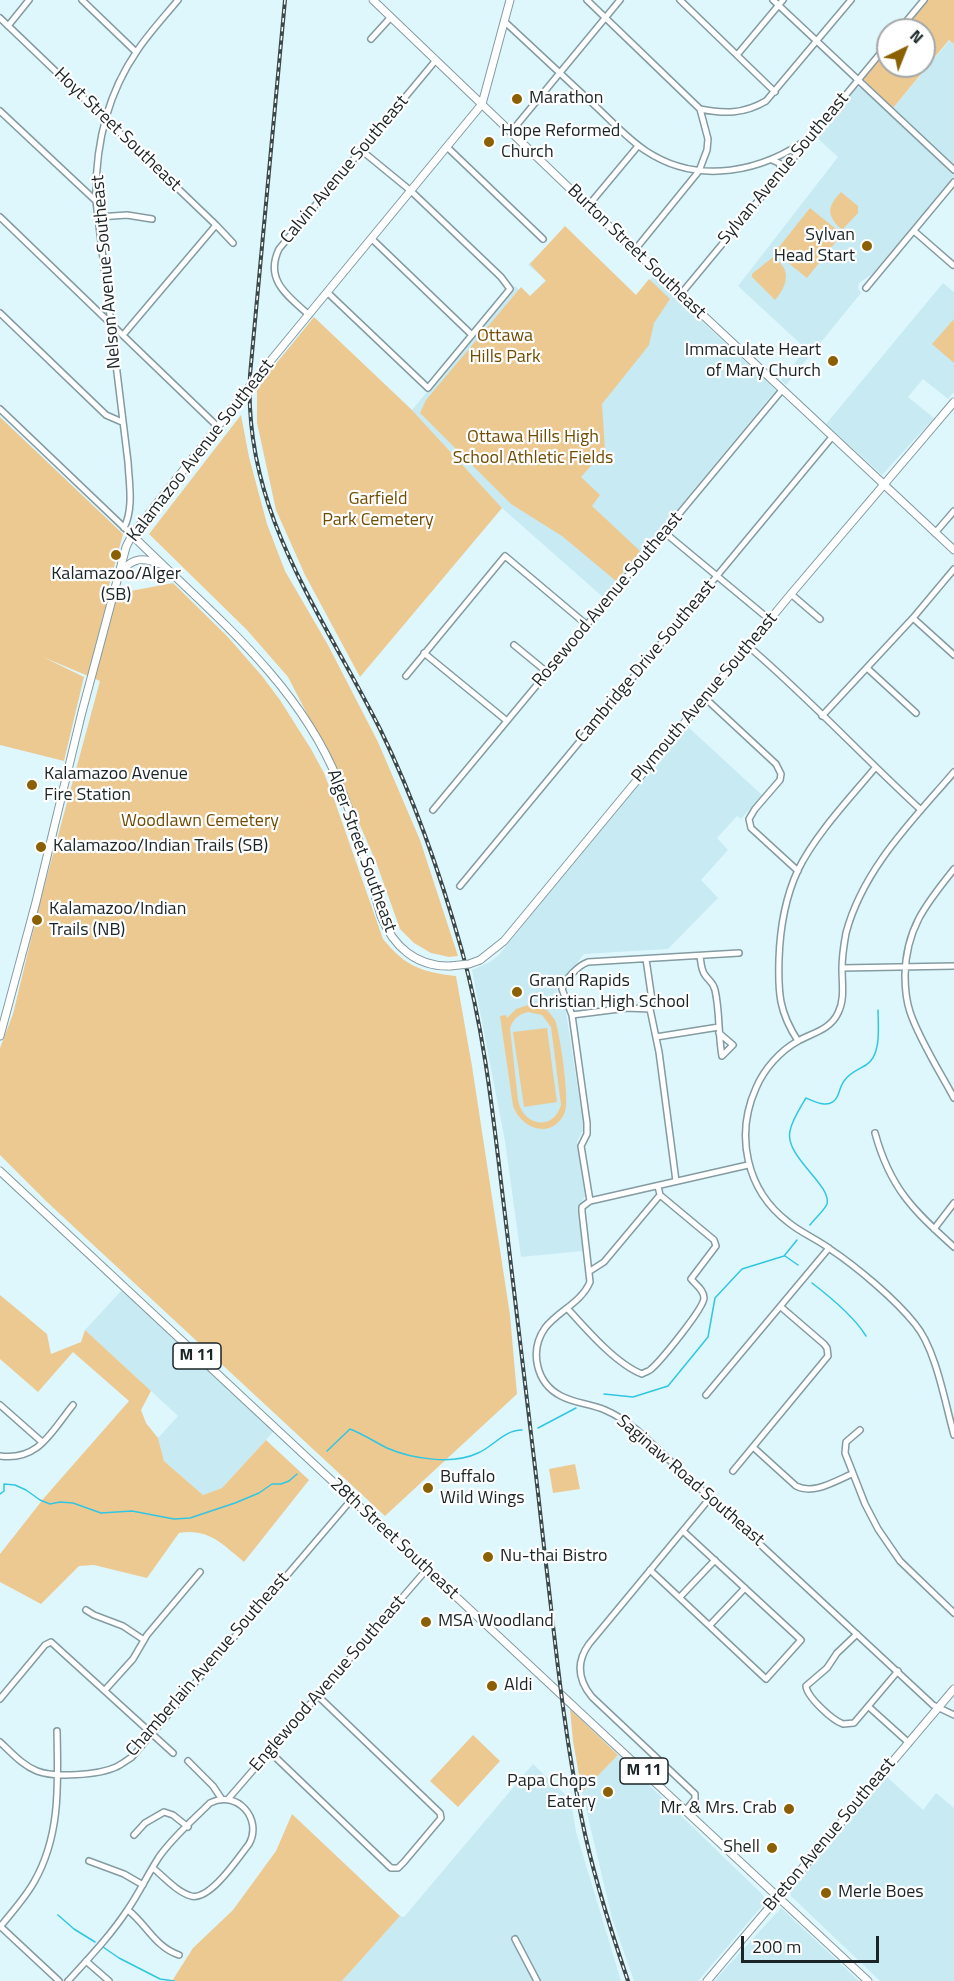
<!DOCTYPE html>
<style>
body{margin:0}
#map{position:relative;width:954px;height:1981px;overflow:hidden;background:#def7fd;font-family:"Titillium Web",sans-serif}
canvas{display:block}
.north{position:absolute;left:876px;top:18px;width:60px;height:60px;box-sizing:border-box;background:#fff;border:2px solid #a4a8a9;border-radius:50%;rotate:43deg;font-size:16px;font-weight:700;line-height:24px;text-align:center;color:#1b2527}
.north::after{content:'';display:block;margin:auto;width:21px;height:27px;background:#8b6002;clip-path:polygon(50% 0,100% 100%,50% 72%,0 100%)}
.scale{position:absolute;left:741px;top:1936px;width:138px;height:27px;box-sizing:border-box;border:3px solid #1b2527;border-top:0;padding-left:8px;font-size:18px;line-height:21px;white-space:nowrap;color:#1b2527;-webkit-text-stroke:4px #fff;paint-order:stroke}
</style>
<div id="map">
<canvas width="954" height="1981"></canvas>
<div class="north">N</div>
<div class="scale">200 m</div>
</div>
<script>
const context = document.querySelector('canvas').getContext('2d');
context.lineJoin = 'round';
function fill(path, color) { context.fillStyle = color; context.fill(path, 'evenodd'); }
function trace(path, color, width, dash) { context.strokeStyle = color; context.lineWidth = width; context.lineCap = dash ? 'butt' : 'round'; context.setLineDash(dash || []); context.stroke(path); }
function drawText(font, color, halo, rows, align = 'center') {
  context.font = font + ' "Titillium Web",sans-serif'; context.lineWidth = 4.5; context.setLineDash([]); context.textBaseline = 'middle'; context.strokeStyle = halo; context.fillStyle = color; for (const [text, x, y, turn = 0] of rows) {
    context.save(); context.translate(x, y); context.rotate((+turn || 0) * Math.PI / 180); context.textAlign = isNaN(turn) ? turn : align; if (halo) context.strokeText(text, 0, 0); context.fillText(text, 0, 0); context.restore();
  }
}
const built = new Path2D(`
 M950,40L954,44V165L893,108Z
 M856,87L862,88L954,176L872,274L859,283L858,288L861,293L786,385L781,380L806,349L738,286L838,157L815,136Z
 M565,228L635,296L653,276L776,390L604,598L502,508L412,410L515,286L528,298L546,280L528,265Z
 M943,283L954,292V392L948,399L923,379L908,397L934,418L882,475L826,424Z
 M687,726L762,795L741,819L737,816L717,838L728,850L701,880L718,898L668,949L584,954L559,986L557,991L565,1006L584,1129L577,1141L585,1196L578,1210L583,1251L521,1257L505,1141L472,970L490,962L499,955L616,809Z
 M122,1290L274,1431L222,1488L203,1495L164,1461L158,1438L178,1416L85,1330Z
 M618,1755L762,1894L764,1898L762,1906L698,1981H634L612,1918L582,1792Z
 M533,1764L571,1800L576,1832L621,1981H342L400,1916L404,1917Z
 M886,1776L923,1810L936,1793L954,1808V1981H880L791,1896L790,1891L792,1888Z
 M781,1908L859,1981H714Z`);
const green = new Path2D(`
 M925,0H954V44L949,40L893,108L863,79L888,47V66H924V30H901Z
 M841,192L858,206V213L842,230C826,215 827,207 841,192Z
 M810,208L842,234L807,278L775,252Z
 M565,226L636,295L649,279L670,299L654,323L649,345L602,404L605,450L581,477L600,495L592,506L640,551L616,581L562,536L511,504L420,413L426,400L521,287L530,296L546,281L530,264Z
 M773,257C792,269 788,285 775,300L752,277V274Z
 M314,317L412,410L502,508L360,677L305,575L276,510L257,423V387Z
 M954,319V363L932,344Z
 M241,415L249,457L267,524L285,571L328,645L378,742L420,840L458,956L449,957L431,953L414,943L400,929L376,862L335,768L288,677L247,630L149,534Z
 M0,417L123,534L108,589L125,592L173,583L227,636L262,676L280,700L311,749L324,773L335,802L383,939C406,967 422,972 456,976L472,1066L510,1315L517,1394L385,1516L46,1201L0,1155V1048L13,1014L40,902L100,681L43,657L84,677L64,761L0,745Z
 M528,1005L547,1010L555,1020C560,1033 570,1101 565,1112C553,1140 522,1130 513,1106L500,1016L506,1015L507,1018L516,1009ZM528,1012L542,1015L551,1027L561,1105C553,1132 523,1126 518,1100L510,1028C513,1019 519,1014 528,1012Z
 M547,1028L557,1102L524,1107L513,1032Z
 M0,1295L47,1334L51,1354L81,1342L85,1330L151,1391L141,1410L146,1423L158,1438L164,1461L203,1495L222,1488L266,1440L309,1480L244,1562C223,1545 209,1528 179,1533L147,1578L94,1565L79,1566L41,1604L0,1582V1554L44,1498L129,1401L73,1352L38,1392L0,1359Z
 M575,1464L580,1489L553,1493L549,1469Z
 M570,1709L618,1755L582,1792L573,1741Z
 M473,1735L500,1761L458,1807L430,1781Z
 M292,1814L400,1916L342,1981H172L193,1948L233,1910L276,1851Z`);
const stream = new Path2D(`
 M810,1225C814,1219 824,1211 827,1204C832,1185 784,1156 790,1131C792,1120 800,1108 806,1098C817,1103 832,1110 838,1095C840,1090 841,1085 844,1081C850,1072 858,1070 866,1065C882,1055 878,1026 878,1010
 M785,1256L798,1265
 M812,1283C829,1296 855,1318 866,1336
 M604,1394L633,1397L668,1386L708,1337L715,1298L742,1269L784,1256L797,1240
 M538,1428L576,1408
 M327,1451L350,1429C363,1434 375,1442 387,1448C412,1459 453,1465 478,1453C494,1446 504,1430 522,1430
 M0,1494L4,1491V1484L15,1485L26,1490L40,1500L50,1504L60,1502L73,1503L101,1513L132,1511L174,1519L190,1518L235,1503L259,1493L272,1484H281L289,1481L297,1474
 M58,1915L74,1929L95,1942
 M103,1947L119,1958L160,1979L174,1981`);
const minor = new Path2D(`
 M82,0L136,52
 M587,0L700,109L708,139L707,150L699,171L634,251
 M680,0L775,92
 M773,0L954,170
 M0,18L216,225L233,243
 M504,21C533,48 562,75 591,102C609,118 626,138 646,151C699,186 763,172 812,136
 M8,26L29,0
 M899,30L924,0
 M371,39L391,17
 M737,55L783,0
 M700,109C724,114 744,114 766,101L851,0
 M0,111L96,201
 M511,132L620,0
 M447,147L543,239
 M772,160L779,163L782,172
 M588,206L638,146
 M0,217L217,426
 M98,217L127,215L152,219
 M914,231L953,265
 M372,239L472,335
 M866,288L954,182
 M327,292L428,388L510,289L501,277L411,191L361,150
 M680,295L888,44
 M0,313L106,415L122,422
 M309,315C288,296 264,280 279,249L436,60
 M123,335L216,225
 M0,409L132,535
 M124,528C134,508 129,483 128,462L96,201C95,148 106,96 137,51C149,33 164,17 178,0
 M664,532L770,620
 M935,533L954,511
 M791,594L820,619
 M913,618L954,655
 M514,645L548,673
 M748,646C809,698 863,757 921,810
 M424,653L507,721
 M867,668L916,713
 M406,676L505,556L587,625
 M705,698L776,764L781,774L780,780L755,809L749,819L751,828L798,871
 M822,716L913,618L954,569
 M954,772C912,821 863,869 846,933C844,944 842,958 842,969C842,984 845,999 838,1013C830,1030 812,1033 798,1041C780,1051 764,1069 756,1088C735,1135 746,1190 788,1222C801,1233 817,1239 830,1249C857,1267 895,1299 915,1324C936,1349 945,1403 954,1435
 M433,810L782,390
 M954,869C926,904 906,928 905,975C905,987 906,1000 910,1012C919,1039 940,1072 954,1098
 M460,886L832,437
 M700,956C701,962 701,970 705,975C709,981 713,982 715,990C720,1012 718,1034 722,1056L733,1045L719,1033
 M646,959L652,1000L650,1009L659,1052L676,1181
 M842,968L954,966
 M572,1015L627,1008L650,1009
 M656,1037L719,1027
 M798,1041C779,1012 778,993 779,959C780,928 785,898 798,870C815,835 850,798 875,768
 M875,1133C890,1188 913,1210 954,1247
 M748,1165L590,1201L582,1207V1212L590,1282C581,1303 558,1311 545,1328C529,1351 536,1383 561,1396C574,1403 591,1404 605,1410C617,1415 627,1422 637,1430L933,1705L954,1715
 M590,1201L581,1146L587,1134V1123L572,1015L562,989C566,979 577,966 588,962L739,953
 M934,1229L954,1203
 M590,1271L604,1262L660,1195L658,1186
 M567,1308C586,1329 616,1364 642,1374C643,1373 649,1371 650,1370C660,1362 704,1308 704,1298C704,1290 696,1285 691,1279L716,1246L714,1240L660,1195
 M706,1395L829,1248
 M0,1405L42,1442
 M860,1430L846,1442L845,1453L865,1504L878,1529L900,1561L954,1613
 M753,1447L796,1486C814,1495 835,1481 852,1474
 M0,1456C39,1461 51,1432 73,1405
 M733,1471L828,1356L827,1348L824,1344L781,1307
 M650,1570L766,1679L801,1640L683,1531
 M680,1597L715,1560
 M86,1610L94,1615L123,1626L144,1640
 M710,1625L745,1588
 M857,1634L837,1653L827,1668L806,1686C807,1697 832,1720 843,1724L854,1723L898,1671
 M105,1690L133,1659L147,1635L200,1572
 M0,1699L45,1645L51,1642L173,1753
 M869,1707L909,1743
 M0,1742C12,1753 22,1765 37,1771C54,1778 99,1775 116,1767C121,1765 127,1760 132,1757L352,1499
 M270,1752L391,1868H398L404,1862L441,1818L440,1813L318,1696
 M188,1761L213,1786L221,1798
 M229,1798L427,1569
 M685,1811L695,1799V1794L592,1697C578,1680 576,1662 589,1644L710,1498
 M134,1835L145,1823L164,1812L173,1815L188,1827
 M89,1861L124,1874L143,1885
 M128,1910C147,1925 155,1947 179,1955
 M0,1926L59,1981
 M0,1927C12,1912 25,1898 34,1882C61,1835 58,1783 57,1731
 M515,1939L537,1981
 M86,1961L109,1981
 M68,1981C89,1958 111,1935 128,1909C139,1893 148,1874 159,1857C173,1837 193,1820 210,1803C237,1789 263,1819 249,1844C238,1858 210,1901 191,1896C177,1892 164,1877 153,1868`);
const major = new Path2D(`
 M373,0L659,274L954,550
 M132,535C207,610 297,679 338,781C356,825 368,871 381,916C393,946 416,967 450,966
 M122,570C134,558 143,557 160,564
 M480,960L504,941L791,594L954,402
 M0,1036L36,902L82,712L126,547L132,535L249,387L482,104L510,0
 M0,1171L868,1981
 M707,1981L954,1689`);
const rail = new Path2D(`
 M285,0L250,375C243,514 323,614 381,731C415,801 441,876 462,951C486,1037 494,1126 505,1215C518,1325 532,1436 544,1547C555,1638 563,1730 582,1820C593,1875 610,1928 628,1981`);
const majorBridge = new Path2D(`
 M450,966L469,964L480,960`);
const markers = [
 [517,99,6,"#8b6002"],
 [489,142,6,"#8b6002"],
 [867,246,6,"#8b6002"],
 [833,361,6,"#8b6002"],
 [116,555,6,"#8b6002"],
 [32,785,6,"#8b6002"],
 [41,847,6,"#8b6002"],
 [37,920,6,"#8b6002"],
 [517,992,6,"#8b6002"],
 [428,1488,6,"#8b6002"],
 [488,1557,6,"#8b6002"],
 [426,1622,6,"#8b6002"],
 [492,1686,6,"#8b6002"],
 [608,1792,6,"#8b6002"],
 [789,1809,6,"#8b6002"],
 [772,1848,6,"#8b6002"],
 [826,1893,6,"#8b6002"]
];
const shields = [
 [197,1356,48],
 [644,1771,48]
];
const shieldNames = [
 ["M 11",197,1356],
 ["M 11",644,1771]
];
const poiNames = [
 ["Marathon",529,99],
 ["Hope Reformed",501,132],
 ["Church",501,153],
 ["Sylvan",855,236,"right"],
 ["Head Start",855,257,"right"],
 ["Immaculate Heart",821,351,"right"],
 ["of Mary Church",821,372,"right"],
 ["Kalamazoo/Alger",116,575,"center"],
 ["(SB)",116,596,"center"],
 ["Kalamazoo Avenue",44,775],
 ["Fire Station",44,796],
 ["Kalamazoo/Indian Trails (SB)",53,847],
 ["Kalamazoo/Indian",49,910],
 ["Trails (NB)",49,931],
 ["Grand Rapids",529,982],
 ["Christian High School",529,1003],
 ["Buffalo",440,1478],
 ["Wild Wings",440,1499],
 ["Nu-thai Bistro",500,1557],
 ["MSA Woodland",438,1622],
 ["Aldi",504,1686],
 ["Papa Chops",596,1782,"right"],
 ["Eatery",596,1803,"right"],
 ["Mr. & Mrs. Crab",777,1809,"right"],
 ["Shell",760,1848,"right"],
 ["Merle Boes",838,1893]
];
const streetNames = [
 ["Hoyt Street Southeast",117,130,44],
 ["Sylvan Avenue Southeast",784,169,-50],
 ["Calvin Avenue Southeast",345,170,-50],
 ["Burton Street Southeast",636,252,44],
 ["Nelson Avenue Southeast",107,272,-95],
 ["Kalamazoo Avenue Southeast",201,451,-52],
 ["Rosewood Avenue Southeast",608,600,-50],
 ["Cambridge Drive Southeast",646,662,-50],
 ["Plymouth Avenue Southeast",705,698,-50],
 ["Alger Street Southeast",361,851,70],
 ["Saginaw Road Southeast",690,1481,41],
 ["28th Street Southeast",394,1539,43],
 ["Chamberlain Avenue Southeast",208,1665,-49],
 ["Englewood Avenue Southeast",328,1684,-49],
 ["Breton Avenue Southeast",830,1835,-50]
];
const parkNames = [
 ["Ottawa",505,337],
 ["Hills Park",505,358],
 ["Ottawa Hills High",533,438],
 ["School Athletic Fields",533,459],
 ["Garfield",378,500],
 ["Park Cemetery",378,521],
 ["Woodlawn Cemetery",200,822]
];
fill(built, '#c8eaf2');
fill(green, '#edc992');
trace(stream, '#31c6e1', 1.5);
trace(minor, '#849ba1', 8);
trace(major, '#849ba1', 9);
trace(minor, '#fff', 5);
trace(major, '#fff', 7);
trace(rail, '#3c494b', 4);
trace(rail, '#fff', 1.5, [4.5]);
trace(majorBridge, '#849ba1', 9, []);
trace(majorBridge, '#fff', 7);
for (const [x, y, r, color] of markers) { const dot = new Path2D(); dot.arc(x, y, r, 0, 2 * Math.PI); context.fillStyle = color; context.fill(dot); trace(dot, '#fff', 2); }
for (const [x, y, w] of shields) { const box = new Path2D(); box.roundRect(x - w / 2, y - 13, w, 26, 4.5); context.fillStyle = '#fff'; context.fill(box); trace(box, '#1b2527', 1.5); }
drawText('bold 16px', '#1b2527', null, shieldNames);
drawText('18px', '#1b2527', '#fff', poiNames, 'left');
drawText('18px', '#1b2527', '#fff', streetNames);
drawText('18px', '#704d03', '#fff', parkNames);
</script>
